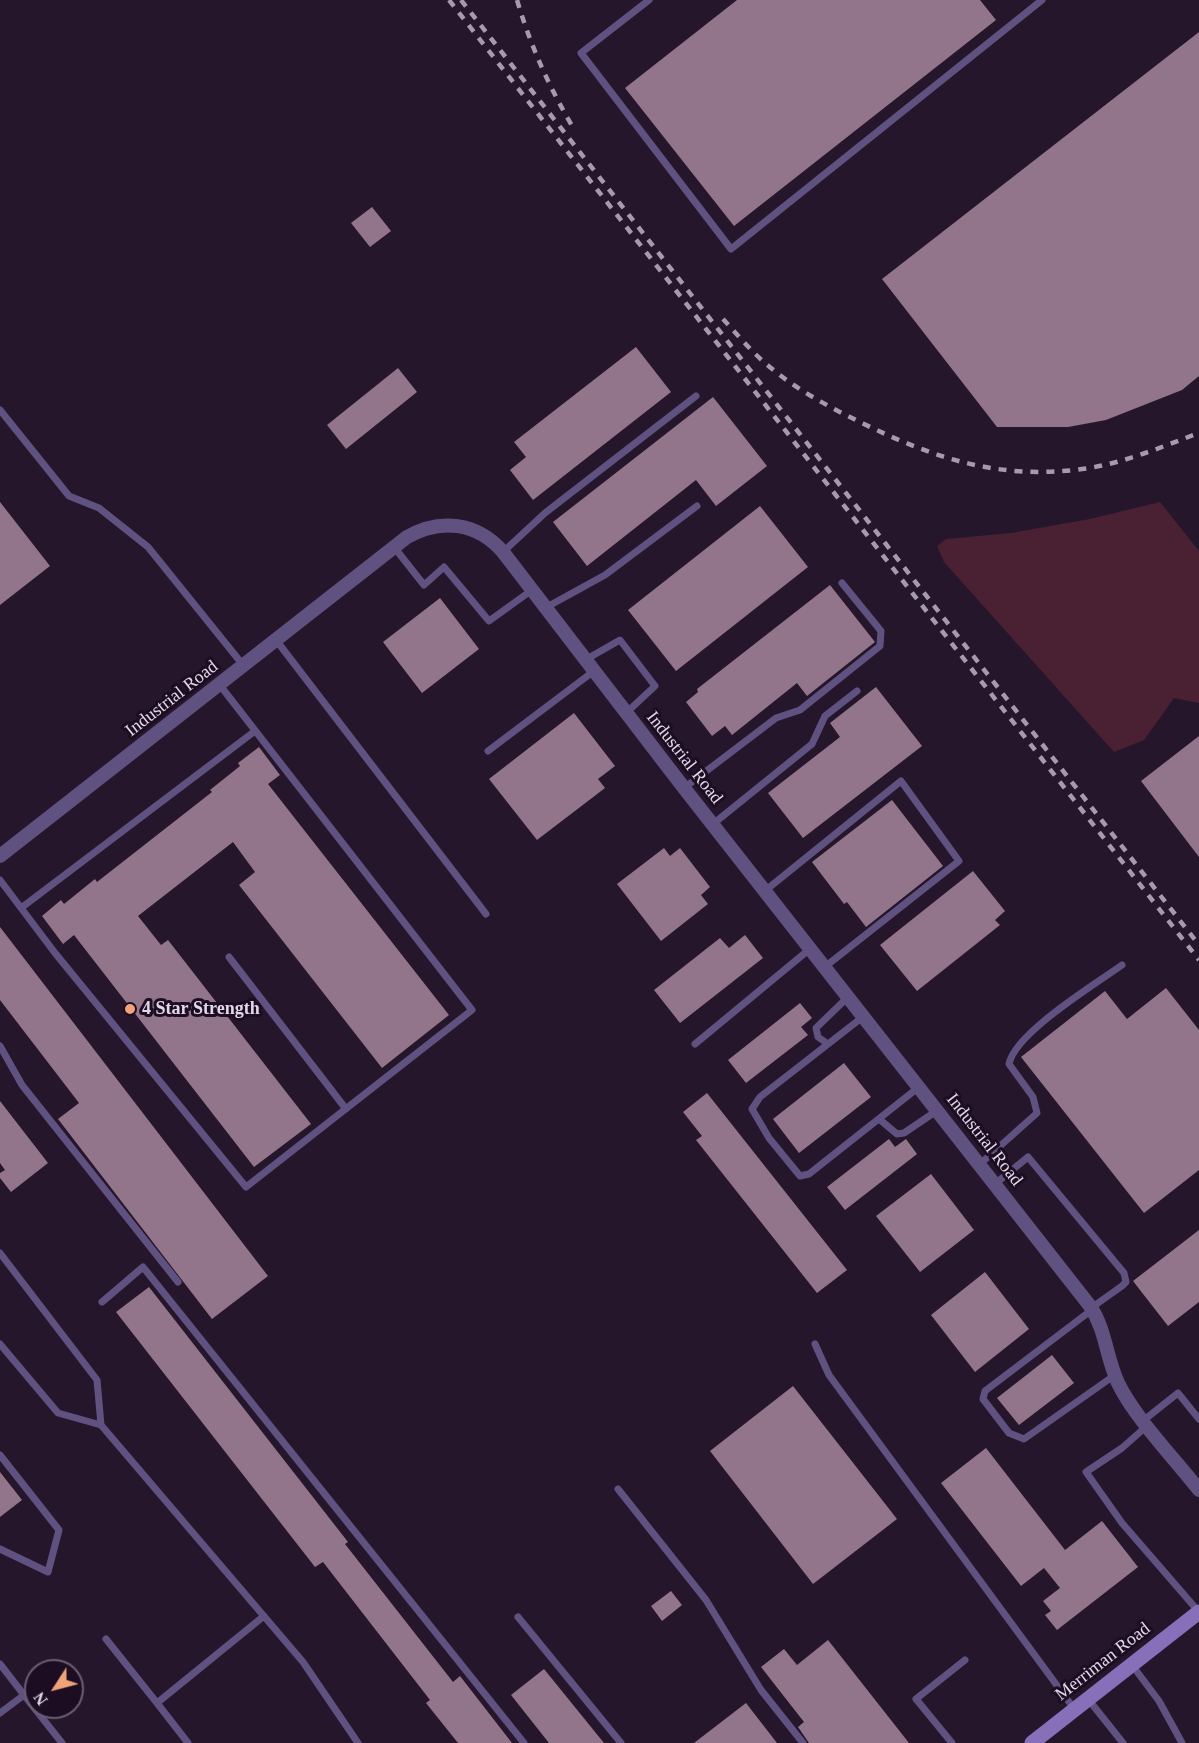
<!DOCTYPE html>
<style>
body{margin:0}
#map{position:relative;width:1199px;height:1743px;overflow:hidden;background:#26162c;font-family:Georgia,serif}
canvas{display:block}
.north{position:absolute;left:24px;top:1659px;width:60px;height:60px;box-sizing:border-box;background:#1c0d22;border:2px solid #6c5e71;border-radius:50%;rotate:234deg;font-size:16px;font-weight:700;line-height:24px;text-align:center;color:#e3d8e8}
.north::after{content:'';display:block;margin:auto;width:21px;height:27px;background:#f0a279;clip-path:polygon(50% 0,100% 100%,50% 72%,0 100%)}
</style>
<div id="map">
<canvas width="1199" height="1743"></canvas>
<div class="north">N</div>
</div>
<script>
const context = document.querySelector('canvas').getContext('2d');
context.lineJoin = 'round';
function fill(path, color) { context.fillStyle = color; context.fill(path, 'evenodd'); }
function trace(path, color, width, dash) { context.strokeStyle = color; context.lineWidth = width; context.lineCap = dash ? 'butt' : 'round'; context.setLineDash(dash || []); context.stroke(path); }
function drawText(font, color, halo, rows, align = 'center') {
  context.font = font + ' Georgia,serif'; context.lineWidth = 6; context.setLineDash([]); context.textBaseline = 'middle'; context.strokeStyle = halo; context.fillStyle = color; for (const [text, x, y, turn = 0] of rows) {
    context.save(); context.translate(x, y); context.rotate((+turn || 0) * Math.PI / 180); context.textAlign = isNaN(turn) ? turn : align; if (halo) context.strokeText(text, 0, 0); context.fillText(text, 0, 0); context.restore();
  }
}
const green = new Path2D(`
 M1160,502L1199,551V703L1174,698L1144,740L1114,752L944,562L937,546L946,539L1011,533L1090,519Z`);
const building = new Path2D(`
 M737,0H980L996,20L734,226L625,88Z
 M1199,32V376L1182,390L1106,420L1068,427H997L882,279Z
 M372,207L391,231L370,247L351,223Z
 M636,347L671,392L533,500L510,470L526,457L514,442Z
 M398,368L417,392L346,449L327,425Z
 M713,397L767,466L716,506L696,480L587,566L553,522Z
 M0,502L50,566L0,605Z
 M760,506L808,567L676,671L628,610Z
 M830,585L875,642L807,696L797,683L732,735L725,726L712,736L686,702L698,692L697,689Z
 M440,598L479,649L422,693L383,642Z
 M876,687L922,746L803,838L768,793L840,737L830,723Z
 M574,713L615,766L598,779L605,788L537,840L489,779Z
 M1199,736V857L1141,781Z
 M259,747L280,775L268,784L449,1015L382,1068L239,885L255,872L233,842L138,916L161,945L168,940L311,1124L254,1167L74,935L63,944L42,916L61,900L64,904L95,879L97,882L212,792L210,790L240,766L238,763Z
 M892,800L943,866L866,927L847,902L844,904L812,862Z
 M664,848L670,856L680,848L710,887L701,895L708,904L661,941L617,884Z
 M973,871L1005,911L995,920L1000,925L917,991L880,945Z
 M0,927L268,1276L212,1319L58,1119L79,1103L0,1000Z
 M745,935L763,958L680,1023L654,990L720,938L729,948Z
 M1166,988L1199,1030V1170L1144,1213L1021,1057L1105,991L1127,1019Z
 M800,1003L812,1018L801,1027L808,1035L746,1083L728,1060Z
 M844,1063L871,1097L799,1153L773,1119Z
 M707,1093L847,1270L817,1293L696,1140L702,1136L683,1112Z
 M0,1101L48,1163L11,1192L0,1178V1173L5,1170L0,1163Z
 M889,1139L895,1147L906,1139L917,1154L845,1210L827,1187Z
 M931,1174L974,1230L920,1272L876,1216Z
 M1199,1230V1302L1168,1326L1133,1281Z
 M985,1272L1029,1329L975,1372L931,1315Z
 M149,1287L348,1542L345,1544L453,1682L460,1676L512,1743H458L426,1703L430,1700L323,1562L315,1567L116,1312Z
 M1052,1355L1074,1383L1019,1425L997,1398Z
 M793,1386L897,1519L813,1584L710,1451Z
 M986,1448L1065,1550L1102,1521L1138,1567L1057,1630L1045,1615L1051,1611L1043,1601L1060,1588L1044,1568L1021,1586L941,1483Z
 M0,1472L22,1500L0,1517Z
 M671,1591L682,1605L662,1621L651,1606Z
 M828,1640L909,1743H809L798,1727L804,1722L761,1667L784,1649L797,1665Z
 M544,1669L604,1743H549L511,1695Z
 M746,1703L777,1743H694Z`);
const service = new Path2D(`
 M649,0L581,53L731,249L1042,0
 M0,410L69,496L99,508L148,547L243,665
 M394,547L424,585L444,567L489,621L532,590
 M503,552L545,513L696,396
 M545,608L605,575L697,506
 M276,640L486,914
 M585,660L620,640L655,686L626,713
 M488,751L594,671
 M684,788L776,718L800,710L880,646L881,631L842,583
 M713,824L812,744L825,716L857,691
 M0,880L55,953L246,1187L472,1010L219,684
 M766,890L901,781L959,861L826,966
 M21,908L255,731
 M229,957L346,1109
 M864,1016L760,1097L752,1109L769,1138L800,1176L809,1174L919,1087
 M695,1044L811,948
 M828,1044L818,1037L816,1028L848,997
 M0,1046L22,1085L178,1282
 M879,1119L897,1134L904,1133L938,1110
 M980,1164L1037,1113L1033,1097L1009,1064C1015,1033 1094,985 1122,965
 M995,1184L1028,1157L1124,1273L1126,1282L1122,1286L1091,1308
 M0,1253L97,1380L101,1425
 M102,1302L143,1267L524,1743
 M1093,1309L985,1391L983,1399L1009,1433L1024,1439L1115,1375
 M0,1344L58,1413L101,1425L303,1662L358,1743
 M815,1344L829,1375L1075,1710
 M1144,1420L1178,1393L1199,1419
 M1148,1425L1122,1448L1086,1472L1122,1523L1199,1612
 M0,1455L59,1530L48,1572L0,1549
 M618,1489L706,1600L761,1690L803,1743
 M518,1617L621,1743
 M106,1639L157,1703L264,1616
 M0,1664L24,1695L0,1713
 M1132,1665L1159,1701L1182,1743
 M24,1695L62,1743
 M1088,1699L1123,1743
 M157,1703L188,1743
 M952,1743L916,1699L965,1660`);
const minor = new Path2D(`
 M0,856L407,537C440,518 477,522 503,552L684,788L1090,1306C1106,1330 1106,1357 1118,1383C1135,1418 1174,1458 1199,1490`);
const secondary = new Path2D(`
 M1032,1743L1199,1612`);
const rail = new Path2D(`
 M449,0L1199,960
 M461,0L1199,945
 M517,0C531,47 549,87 574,129
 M723,319C736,333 749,349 764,362C793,388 829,407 864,424C936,459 1001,480 1082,469C1122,464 1161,447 1199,433`);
const markers = [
 [130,1009,6,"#f0a279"]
];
const streetNames = [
 ["Industrial Road",172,699,-38],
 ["Industrial Road",684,758,52],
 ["Industrial Road",984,1140,52],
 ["Merriman Road",1103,1662,-38]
];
const poiNames = [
 ["4 Star Strength",142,1009]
];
fill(green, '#4a2033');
fill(building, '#92758b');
trace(service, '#605280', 7);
trace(minor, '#605280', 14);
trace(secondary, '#8770b9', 15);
trace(rail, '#a69aab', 4.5, [8, 8]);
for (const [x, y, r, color] of markers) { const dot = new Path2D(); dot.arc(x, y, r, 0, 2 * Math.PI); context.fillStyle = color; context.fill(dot); trace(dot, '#1c0d22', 2); }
drawText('18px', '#e3d8e8', '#1c0d22', streetNames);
drawText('bold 18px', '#e3d8e8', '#1c0d22', poiNames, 'left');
</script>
